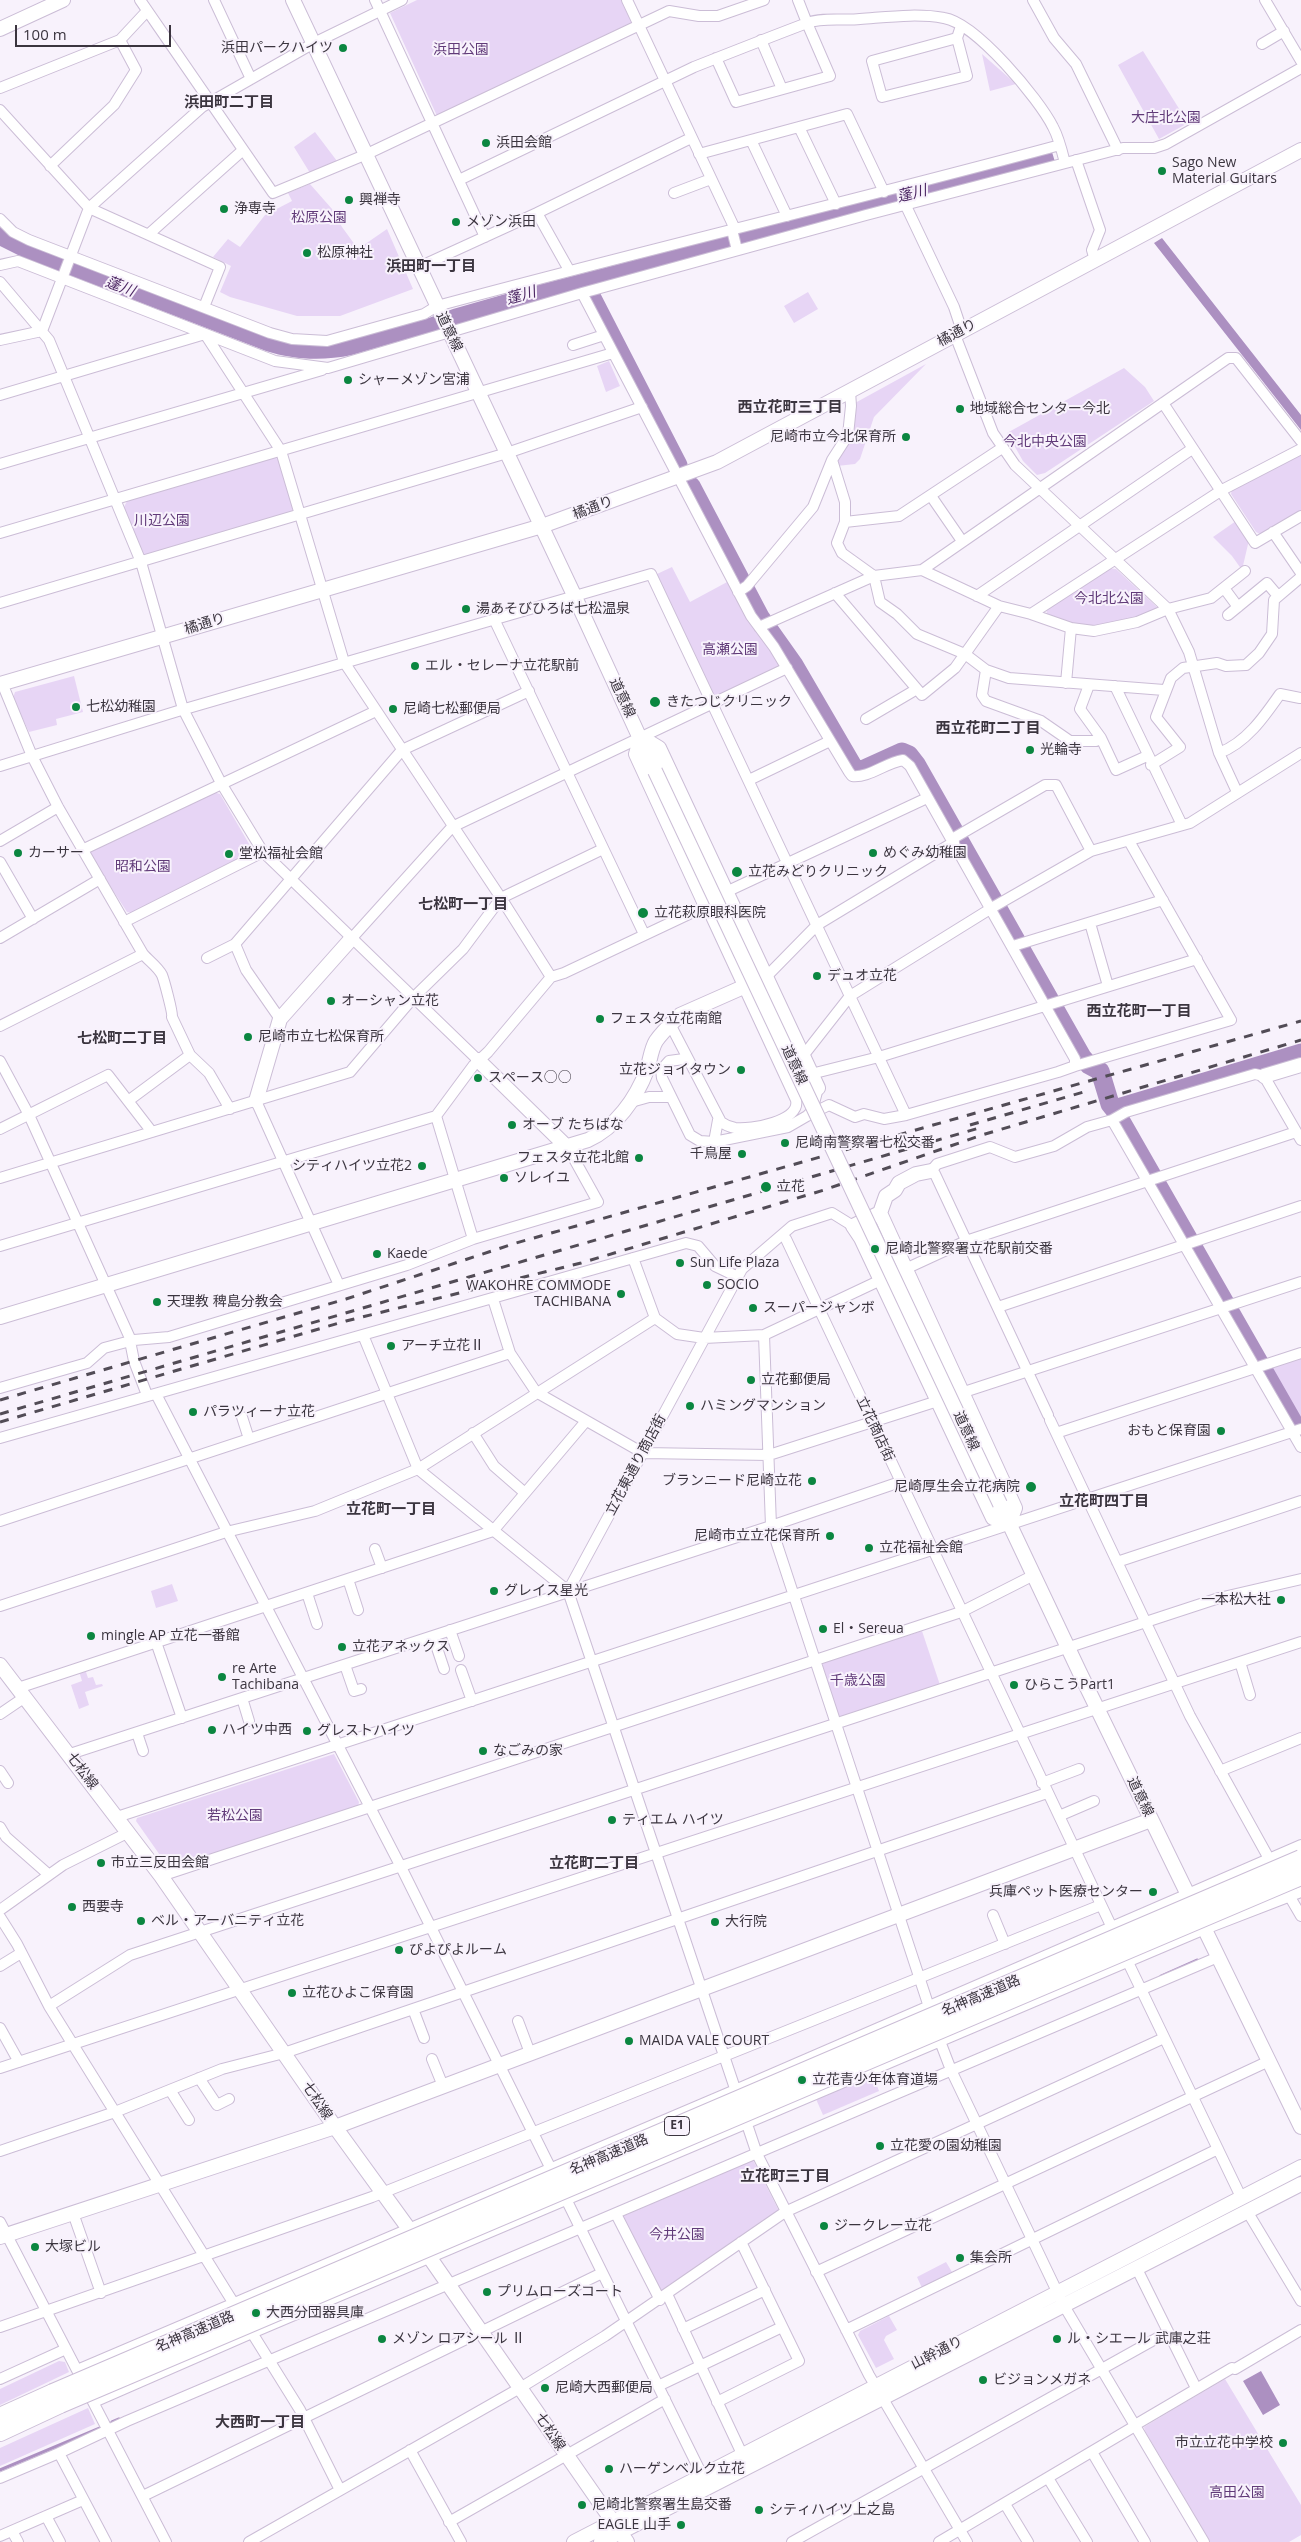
<!DOCTYPE html>
<meta charset="utf-8">
<style>
body{margin:0}
#map{position:relative;width:1301px;height:2542px;overflow:hidden;background:#f8f2fc;font-family:"Open Sans",sans-serif}
canvas{display:block}
.scale{position:absolute;left:15px;top:25px;width:156px;height:22px;box-sizing:border-box;border:2px solid #3b353f;border-top:0;padding-left:6px;font-size:15px;line-height:18px;white-space:nowrap;color:#3b353f;-webkit-text-stroke:4px #f8f2fc;paint-order:stroke}
</style>
<div id="map">
<canvas width="1301" height="2542"></canvas>
<div class="scale">100 m</div>
</div>
<script>
const context = document.querySelector('canvas').getContext('2d');
context.lineJoin = 'round';
function fill(path, color) { context.fillStyle = color; context.fill(path, 'evenodd'); }
function trace(path, color, width, dash) { context.strokeStyle = color; context.lineWidth = width; context.lineCap = dash ? 'butt' : 'round'; context.setLineDash(dash || []); context.stroke(path); }
function drawText(font, color, halo, rows, align = 'center') {
  context.font = font + ' "Open Sans","Noto Sans JP",sans-serif'; context.lineWidth = 4; context.setLineDash([]); context.textBaseline = 'middle'; context.strokeStyle = halo; context.fillStyle = color; for (const [text, x, y, turn = 0] of rows) {
    context.save(); context.translate(x, y); context.rotate((+turn || 0) * Math.PI / 180); context.textAlign = isNaN(turn) ? turn : align; if (halo) context.strokeText(text, 0, 0); context.fillText(text, 0, 0); context.restore();
  }
}
const green = new Path2D(`
 M417,0H621L632,24L437,116L390,13Z
 M1143,51L1188,123L1159,139L1118,65Z
 M982,54L1016,84L990,91Z
 M315,132L337,161L310,173L294,147Z
 M310,184L332,209L342,227L358,249L387,229L413,289L340,316H297L230,297L220,292L231,266L213,257L228,239L240,247L265,215L292,201L288,193Z
 M808,292L818,309L794,323L784,306Z
 M609,361L620,386L606,392L597,366Z
 M926,364L874,417L860,459L855,464L837,466L835,459L855,403Z
 M1124,368L1145,387L1154,401L1045,473L1037,475L1023,461L1007,433Z
 M1301,454V512L1262,535L1256,532L1231,494L1232,489Z
 M275,457L279,460L293,508L291,513L147,556L143,554L124,507L127,501Z
 M1236,521L1249,540L1242,570L1232,556L1213,537Z
 M672,567L690,602L729,581L770,646L780,667L719,696L713,694L657,574Z
 M1107,568L1116,569L1159,609L1158,612L1092,628L1048,618L1046,609Z
 M74,676L83,712L56,719L57,725L29,732L13,698L15,692Z
 M213,792L220,794L252,849L249,854L133,913L127,912L90,855L92,850Z
 M1301,1357V1424L1297,1423L1268,1372L1270,1368Z
 M172,1584L178,1601L156,1608L151,1591Z
 M922,1631L940,1685L842,1717L838,1716L821,1667L824,1662Z
 M85,1669L88,1678L93,1677L96,1685L102,1684L103,1686L85,1692L89,1705L79,1709L71,1685L82,1681L79,1671Z
 M334,1754L359,1802L358,1807L169,1868L136,1821L137,1818Z
 M873,2075L879,2091L823,2115L816,2099Z
 M753,2160L779,2211L661,2292L621,2217Z
 M946,2262L952,2272L922,2288L917,2277Z
 M889,2316L897,2330L886,2336L884,2340L894,2359L876,2368L858,2335L860,2331Z
 M59,2361L65,2362L69,2372L0,2405V2389Z
 M1225,2379L1301,2505V2535L1289,2542H1210L1145,2431L1144,2427L1174,2409L1189,2434L1174,2409Z
 M88,2408L95,2424L0,2466V2448Z`);
const water = new Path2D(`
 M1052,152L1055,162L586,287L352,355C323,361 294,360 266,351L22,257L0,246V227L25,244L275,338L338,343L426,319L453,309L530,287Z
 M1162,238L1301,415V430L1154,243Z
 M1261,2371L1280,2405L1263,2415L1243,2381Z`);
const stream = new Path2D(`
 M1161,1976L1197,1960
 M112,2422L119,2419
 M0,2470L100,2428`);
const river = new Path2D(`
 M591,296L678,465
 M691,486L760,617L794,665L854,768L860,771L902,752L909,755L916,764L1082,1057L1089,1065L1100,1071L1110,1104L1114,1109L1301,1053
 M1114,1109L1301,1436`);
const street = new Path2D(`
 M140,0L273,193L367,154L669,11L699,16H718L764,0
 M214,0L251,79
 M375,0L485,237
 M627,0L735,229
 M798,0L807,23C823,17 844,21 860,19C888,17 917,13 944,18C976,23 1039,99 1053,127C1059,138 1062,151 1065,163
 M1033,0L1054,38L1076,64L1118,150
 M1265,0L1301,61
 M957,38L872,61L882,97L967,76L957,38L961,26
 M761,40L782,89
 M1262,44L1284,31
 M0,88L120,40L147,11
 M0,110L89,208L220,267L204,307
 M799,127L836,204
 M751,140L787,216
 M699,154L847,114L884,192
 M1076,160L1100,230L1092,250L1095,260
 M50,166L114,105L136,70L120,40
 M459,180L694,67C732,52 770,37 807,23L830,76L736,102L716,58
 M900,188L906,206L954,307L962,331
 M674,193L711,179
 M537,213L569,270
 M0,219L13,232L29,240L270,333L292,339L327,341L424,314L437,306C644,250 853,201 1060,145
 M732,230L737,250
 M149,234L243,150
 M0,265L18,261L275,361L328,368L582,293L866,215L1123,148H1154L1166,144L1301,68
 M419,267L537,213L691,138
 M0,282L49,340L141,562L183,709L221,783L263,852L478,1060
 M582,293L751,616L774,647L849,772L852,776C869,778 885,763 903,760L910,766L1075,1059V1066L1058,1072L906,1115L884,1119L864,1114L855,1117L829,1105L807,1116
 M955,335L993,433L1015,465L1168,609L1211,598L1245,571
 M0,340L42,331L89,208L202,107L314,43L402,0
 M573,345L604,335
 M0,395L205,334L281,451L344,662L501,898L551,977
 M1163,403L1255,543L1301,516
 M832,460L845,502V522L837,543L842,553L874,576L880,602L897,614L917,634L965,654L986,670L1009,678L1164,690
 M0,464L322,370
 M931,496L962,541
 M845,522L899,516L1002,448
 M1273,532L1301,573
 M0,533L613,353
 M922,570L1228,358H1236L1301,441
 M1224,588L1238,607
 M738,592L747,586L813,507L832,460L848,435L851,406L850,391
 M835,593L922,695L955,668L999,606
 M977,596L1192,449
 M0,603L507,453L642,407
 M1031,614L1222,490L1301,449
 M1228,615L1267,583L1278,596
 M494,619L644,934
 M759,627L874,576L922,570L999,606L1031,614L1071,628L1094,631L1137,622L1168,609L1189,652L1219,753L1237,792
 M986,670L982,695L986,701L1041,721L1070,741H1096L1101,738
 M1066,683L1071,628
 M1089,685L1080,709L1101,738L1116,770L1147,756
 M1115,686L1182,825
 M866,719L917,689
 M1219,753C1246,743 1264,717 1280,694L1300,698
 M1151,765L1180,747L1156,717L1171,678L1183,668L1217,663L1226,666L1246,665L1259,653L1272,634L1274,600L1301,577
 M0,766L178,711L651,574L906,1115
 M749,780L830,741
 M952,839L1045,785H1056L1091,851
 M0,841L58,807
 M82,850L376,711
 M0,862L33,919
 M726,892L927,798
 M124,922L263,852
 M1090,923L1108,986
 M0,938L100,879
 M352,938L452,827L787,668
 M1013,946L1163,900
 M143,954C149,961 158,967 162,975C164,980 173,1013 172,1017L190,1055L209,1073L230,1109
 M207,958L235,944
 M766,977L817,925L954,842
 M280,1019L246,970L235,944L402,750L529,691
 M0,1026L143,954L58,807L32,756L2,683
 M798,1058L803,1056L850,996L995,906L1091,851L1190,823L1301,753
 M0,1061L29,1115L129,1336L134,1361L147,1395
 M689,1062L684,1059L669,1061L661,1070L662,1078L690,1135L700,1141L714,1142L788,1127L807,1116L812,1111L818,1088
 M1075,1066L1231,1020L1129,841
 M811,1074L879,1057L1197,959
 M128,1101L190,1055
 M256,1101L339,1285
 M631,1102L649,1097H671
 M436,1116L473,1239
 M1112,1120L1301,1447
 M0,1129L108,1075L152,1132
 M714,1142L718,1120
 M0,1178L350,1072L413,998L463,949L501,898L603,849
 M786,1239L1114,1932
 M0,1246L436,1116L473,1066L488,1052L551,977L564,973L706,906L796,1100C801,1121 751,1130 735,1128C730,1127 725,1125 721,1122L670,1024
 M633,1258L655,1318L677,1334L704,1338L764,1335L885,1278
 M901,1271L966,1241L1296,1132
 M493,1299L510,1353L536,1392L643,1453L769,1455L944,1399
 M998,1307L1301,1206
 M363,1335L418,1469L568,1591L757,2154L869,2375L967,2542
 M764,1335L771,1526L930,2010
 M0,1388L87,1363L104,1348L134,1340L169,1337L407,1265L473,1239L598,1202L568,1148
 M156,1394L401,1867L553,2173
 M958,1394L1301,1282
 M1048,1415L935,1174L931,1171L937,1164L990,1147L1015,1157L1054,1146L1087,1127L1112,1120L1126,1112L1255,1074L1264,1076L1301,1140
 M242,1417L249,1439
 M1050,1420L1190,1716L1272,1864
 M473,1433L494,1466L525,1493
 M1056,1433L1301,1353
 M0,1438L686,1243L698,1246L715,1266L738,1277
 M0,1521L510,1353
 M375,1549L382,1568
 M1117,1562L1301,1501
 M348,1579L358,1610
 M568,1591L742,1269L792,1226L832,1213L853,1226
 M307,1593L317,1624
 M0,1606L226,1532L315,1511L418,1469L655,1318
 M450,1630L459,1656
 M433,1636L444,1669
 M156,1642L182,1718
 M1240,1662L1250,1695
 M345,1665L354,1691L361,1689
 M461,1670L472,1701
 M18,1688L493,1531L586,1421
 M242,1698L249,1721
 M0,1714L25,1697
 M137,1733L143,1751
 M70,1754L771,1526L900,1482
 M0,1771L8,1783
 M1220,1771L1301,1738
 M1042,1783L1079,1769
 M1059,1816L1094,1801
 M117,1817L1301,1429
 M0,1827L6,1837L48,1874
 M161,1876L961,1612L1034,1575
 M1287,1892L1301,1916
 M0,1910L63,1865L129,1832
 M993,1915L1005,1944
 M0,1917L17,1944L49,2006L236,2307
 M1125,1956L1241,2197
 M0,1966L21,1953
 M49,2006L130,1955L1219,1598L1301,1579
 M413,2009L424,2038
 M518,2021L530,2053
 M0,2028L19,2062
 M938,2036L951,2070L1063,2304L1204,2542
 M432,2059L443,2086
 M0,2068L1301,1642
 M199,2078L217,2105L229,2099
 M170,2090L189,2120
 M0,2151L115,2112L222,2069L284,2053L1047,1793
 M564,2195L702,2475
 M1247,2211L1301,2301
 M73,2213L101,2293
 M616,2214L660,2300
 M0,2222L79,2374
 M1136,2267L1196,2388
 M816,2272L1269,2061
 M667,2294L742,2454
 M0,2327L372,2197L1101,1905
 M249,2328L300,2410L340,2490
 M683,2329L765,2290
 M846,2330L1218,2149
 M77,2370L735,2090L1301,1845
 M0,2379L66,2349
 M658,2386L782,2327
 M91,2398L166,2542
 M94,2402L252,2333L1205,1929L1301,1892
 M717,2402L799,2361L741,2242
 M1135,2425L1232,2368L1235,2369L1301,2330
 M410,2450L461,2542
 M1092,2452L1145,2542
 M59,2453L106,2542
 M0,2478L59,2453L127,2421L1218,1957
 M1048,2478L1087,2542
 M143,2496L602,2273
 M1005,2504L1028,2542
 M46,2516L60,2542
 M449,2522L665,2399
 M12,2531L18,2542
 M0,2536L83,2500
 M249,2542L520,2388L605,2336L785,2212L1164,2038
 M792,2542L1168,2332
 M939,2542L1135,2426`);
const secondary = new Path2D(`
 M293,0L574,595L655,771
 M0,29L63,0
 M0,684L542,526L717,462L1301,150
 M641,737L659,748L818,1088
 M641,737L636,754L706,906
 M478,1060L568,1148
 M1264,1076L1301,1065
 M256,1101L280,1019L352,938
 M931,1171L916,1174L899,1183L895,1190L886,1196L880,1213L853,1226L861,1238L993,1518L1009,1524
 M880,1213L1015,1508L1009,1524
 M0,1317L588,1140C616,1127 636,1099 647,1070C650,1061 651,1049 656,1041C663,1031 672,1023 680,1015L766,977
 M1000,1504L1079,1671L1301,2127
 M0,1665L161,1876L335,2127L430,2258L627,2542
 M0,2237L335,2127L1151,1820
 M574,2542L1301,2167
 M601,2542L1301,2184`);
const highway = new Path2D(`
 M0,2417L53,2393
 M0,2432L60,2404`);
const rail = new Path2D(`
 M970,1125L1087,1091
 M0,1400L346,1299L516,1243L1301,1021
 M0,1414L979,1128
 M0,1422L346,1321L581,1263L824,1190L982,1135L1301,1040`);
const secondaryBridge = new Path2D(`
 M655,771L1000,1504`);
const highwayBridge = new Path2D(`
 M53,2393L1301,1859
 M60,2404L1301,1876`);
const markers = [
 [343,48,5,"#0b8640"],
 [486,143,5,"#0b8640"],
 [1162,171,5,"#0b8640"],
 [349,200,5,"#0b8640"],
 [224,209,5,"#0b8640"],
 [456,222,5,"#0b8640"],
 [307,253,5,"#0b8640"],
 [348,380,5,"#0b8640"],
 [960,409,5,"#0b8640"],
 [906,437,5,"#0b8640"],
 [466,609,5,"#0b8640"],
 [415,666,5,"#0b8640"],
 [655,702,6,"#0b8640"],
 [76,707,5,"#0b8640"],
 [393,709,5,"#0b8640"],
 [1030,750,5,"#0b8640"],
 [18,853,5,"#0b8640"],
 [873,853,5,"#0b8640"],
 [229,854,5,"#0b8640"],
 [737,872,6,"#0b8640"],
 [643,913,6,"#0b8640"],
 [817,976,5,"#0b8640"],
 [331,1001,5,"#0b8640"],
 [600,1019,5,"#0b8640"],
 [248,1037,5,"#0b8640"],
 [741,1070,5,"#0b8640"],
 [478,1078,5,"#0b8640"],
 [512,1125,5,"#0b8640"],
 [785,1143,5,"#0b8640"],
 [742,1154,5,"#0b8640"],
 [639,1158,5,"#0b8640"],
 [422,1166,5,"#0b8640"],
 [504,1178,5,"#0b8640"],
 [766,1187,6,"#0b8640"],
 [875,1249,5,"#0b8640"],
 [377,1254,5,"#0b8640"],
 [680,1263,5,"#0b8640"],
 [707,1285,5,"#0b8640"],
 [621,1294,5,"#0b8640"],
 [157,1302,5,"#0b8640"],
 [753,1308,5,"#0b8640"],
 [391,1346,5,"#0b8640"],
 [751,1380,5,"#0b8640"],
 [690,1406,5,"#0b8640"],
 [193,1412,5,"#0b8640"],
 [1221,1431,5,"#0b8640"],
 [812,1481,5,"#0b8640"],
 [1031,1487,6,"#0b8640"],
 [830,1536,5,"#0b8640"],
 [869,1548,5,"#0b8640"],
 [494,1591,5,"#0b8640"],
 [1281,1600,5,"#0b8640"],
 [823,1629,5,"#0b8640"],
 [91,1636,5,"#0b8640"],
 [342,1647,5,"#0b8640"],
 [222,1677,5,"#0b8640"],
 [1014,1685,5,"#0b8640"],
 [212,1730,5,"#0b8640"],
 [307,1731,5,"#0b8640"],
 [483,1751,5,"#0b8640"],
 [612,1820,5,"#0b8640"],
 [101,1863,5,"#0b8640"],
 [1153,1892,5,"#0b8640"],
 [72,1907,5,"#0b8640"],
 [141,1921,5,"#0b8640"],
 [715,1922,5,"#0b8640"],
 [399,1950,5,"#0b8640"],
 [292,1993,5,"#0b8640"],
 [629,2041,5,"#0b8640"],
 [802,2080,5,"#0b8640"],
 [880,2146,5,"#0b8640"],
 [824,2226,5,"#0b8640"],
 [35,2247,5,"#0b8640"],
 [960,2258,5,"#0b8640"],
 [487,2292,5,"#0b8640"],
 [256,2313,5,"#0b8640"],
 [382,2339,5,"#0b8640"],
 [1057,2339,5,"#0b8640"],
 [983,2380,5,"#0b8640"],
 [545,2388,5,"#0b8640"],
 [1283,2443,5,"#0b8640"],
 [609,2469,5,"#0b8640"],
 [582,2505,5,"#0b8640"],
 [759,2510,5,"#0b8640"],
 [681,2525,5,"#0b8640"]
];
const shields = [
 [677,2126,25]
];
const shieldNames = [
 ["E1",677,2126]
];
const poiNames = [
 ["浜田パークハイツ",333,48,"right"],
 ["浜田会館",496,143],
 ["Sago New",1172,163],
 ["Material Guitars",1172,179],
 ["興禅寺",359,200],
 ["浄専寺",234,209],
 ["メゾン浜田",466,222],
 ["松原神社",317,253],
 ["シャーメゾン宮浦",358,380],
 ["地域総合センター今北",970,409],
 ["尼崎市立今北保育所",896,437,"right"],
 ["湯あそびひろば七松温泉",476,609],
 ["エル・セレーナ立花駅前",425,666],
 ["きたつじクリニック",666,702],
 ["七松幼稚園",86,707],
 ["尼崎七松郵便局",403,709],
 ["光輪寺",1040,750],
 ["カーサー",28,853],
 ["めぐみ幼稚園",883,853],
 ["堂松福祉会館",239,854],
 ["立花みどりクリニック",748,872],
 ["立花萩原眼科医院",654,913],
 ["デュオ立花",827,976],
 ["オーシャン立花",341,1001],
 ["フェスタ立花南館",610,1019],
 ["尼崎市立七松保育所",258,1037],
 ["立花ジョイタウン",731,1070,"right"],
 ["スペース○○",488,1078],
 ["オーブ たちばな",522,1125],
 ["尼崎南警察署七松交番",795,1143],
 ["千鳥屋",732,1154,"right"],
 ["フェスタ立花北館",629,1158,"right"],
 ["シティハイツ立花2",412,1166,"right"],
 ["ソレイユ",514,1178],
 ["立花",777,1187],
 ["尼崎北警察署立花駅前交番",885,1249],
 ["Kaede",387,1254],
 ["Sun Life Plaza",690,1263],
 ["SOCIO",717,1285],
 ["WAKOHRE COMMODE",611,1286,"right"],
 ["TACHIBANA",611,1302,"right"],
 ["天理教 稗島分教会",167,1302],
 ["スーパージャンボ",763,1308],
 ["アーチ立花Ⅱ",401,1346],
 ["立花郵便局",761,1380],
 ["ハミングマンション",700,1406],
 ["パラツィーナ立花",203,1412],
 ["おもと保育園",1211,1431,"right"],
 ["ブランニード尼崎立花",802,1481,"right"],
 ["尼崎厚生会立花病院",1020,1487,"right"],
 ["尼崎市立立花保育所",820,1536,"right"],
 ["立花福祉会館",879,1548],
 ["グレイス星光",504,1591],
 ["一本松大社",1271,1600,"right"],
 ["El・Sereua",833,1629],
 ["mingle AP 立花一番館",101,1636],
 ["立花アネックス",352,1647],
 ["re Arte",232,1669],
 ["Tachibana",232,1685],
 ["ひらこうPart1",1024,1685],
 ["ハイツ中西",222,1730],
 ["グレストハイツ",317,1731],
 ["なごみの家",493,1751],
 ["ティエム ハイツ",622,1820],
 ["市立三反田会館",111,1863],
 ["兵庫ペット医療センター",1143,1892,"right"],
 ["西要寺",82,1907],
 ["ベル・アーバニティ立花",151,1921],
 ["大行院",725,1922],
 ["ぴよぴよルーム",409,1950],
 ["立花ひよこ保育園",302,1993],
 ["MAIDA VALE COURT",639,2041],
 ["立花青少年体育道場",812,2080],
 ["立花愛の園幼稚園",890,2146],
 ["ジークレー立花",834,2226],
 ["大塚ビル",45,2247],
 ["集会所",970,2258],
 ["プリムローズコート",497,2292],
 ["大西分団器具庫",266,2313],
 ["メゾン ロアシール Ⅱ",392,2339],
 ["ル・シエール 武庫之荘",1067,2339],
 ["ビジョンメガネ",993,2380],
 ["尼崎大西郵便局",555,2388],
 ["市立立花中学校",1273,2443,"right"],
 ["ハーゲンベルク立花",619,2469],
 ["尼崎北警察署生島交番",592,2505],
 ["シティハイツ上之島",769,2510],
 ["EAGLE 山手",671,2525,"right"]
];
const parkNames = [
 ["浜田公園",461,50],
 ["大庄北公園",1166,118],
 ["松原公園",319,218],
 ["今北中央公園",1045,442],
 ["川辺公園",162,521],
 ["今北北公園",1109,599],
 ["高瀬公園",730,650],
 ["昭和公園",143,867],
 ["千歳公園",858,1681],
 ["若松公園",235,1816],
 ["今井公園",677,2235],
 ["高田公園",1237,2493]
];
const streetNames = [
 ["道意線",449,332,64],
 ["橘通り",957,333,-28],
 ["橘通り",593,508,-20],
 ["橘通り",205,624,-17],
 ["道意線",622,698,65],
 ["道意線",794,1065,65],
 ["立花商店街",875,1429,65],
 ["道意線",966,1431,65],
 ["立花東通り商店街",636,1465,-62],
 ["七松線",82,1771,53],
 ["道意線",1140,1797,64],
 ["名神高速道路",981,1996,-23],
 ["七松線",317,2101,56],
 ["名神高速道路",609,2155,-23],
 ["名神高速道路",195,2332,-23],
 ["山幹通り",937,2353,-27],
 ["七松線",550,2432,56]
];
const neighbourhoodNames = [
 ["浜田町二丁目",229,103],
 ["浜田町一丁目",431,267],
 ["西立花町三丁目",790,408],
 ["西立花町二丁目",988,729],
 ["七松町一丁目",463,905],
 ["西立花町一丁目",1139,1012],
 ["七松町二丁目",122,1039],
 ["立花町四丁目",1104,1502],
 ["立花町一丁目",391,1510],
 ["立花町二丁目",594,1864],
 ["立花町三丁目",785,2177],
 ["大西町一丁目",260,2423]
];
const waterNames = [
 ["蓬川",912,194,-14],
 ["蓬川",120,287,21],
 ["蓬川",521,296,-16]
];
fill(green, '#e7d5f5');
fill(water, '#ac90c1');
trace(stream, '#ac90c1', 3);
trace(river, '#ac90c1', 19);
trace(street, '#cbbdd6', 12);
trace(secondary, '#cbbdd6', 16);
trace(highway, '#cbbdd6', 20);
trace(street, '#fff', 10);
trace(secondary, '#fff', 14);
trace(highway, '#fff', 18);
trace(rail, '#524c56', 3, [9, 9]);
trace(secondaryBridge, '#cbbdd6', 16, []);
trace(highwayBridge, '#cbbdd6', 20, []);
trace(secondaryBridge, '#fff', 14);
trace(highwayBridge, '#fff', 18);
for (const [x, y, r, color] of markers) { const dot = new Path2D(); dot.arc(x, y, r, 0, 2 * Math.PI); context.fillStyle = color; context.fill(dot); trace(dot, '#f8f2fc', 2); }
for (const [x, y, w] of shields) { const box = new Path2D(); box.roundRect(x - w / 2, y - 9.5, w, 19, 4); context.fillStyle = '#f8f2fc'; context.fill(box); trace(box, '#3b353f', 1); }
drawText('bold 12px', '#3b353f', null, shieldNames);
drawText('14px', '#3b353f', '#f8f2fc', poiNames, 'left');
drawText('14px', '#613b79', '#f8f2fc', parkNames);
drawText('14px', '#3b353f', '#f8f2fc', streetNames);
drawText('bold 15px', '#3b353f', '#f8f2fc', neighbourhoodNames);
drawText('italic 15px', '#4c2763', '#f8f2fc', waterNames);
</script>
